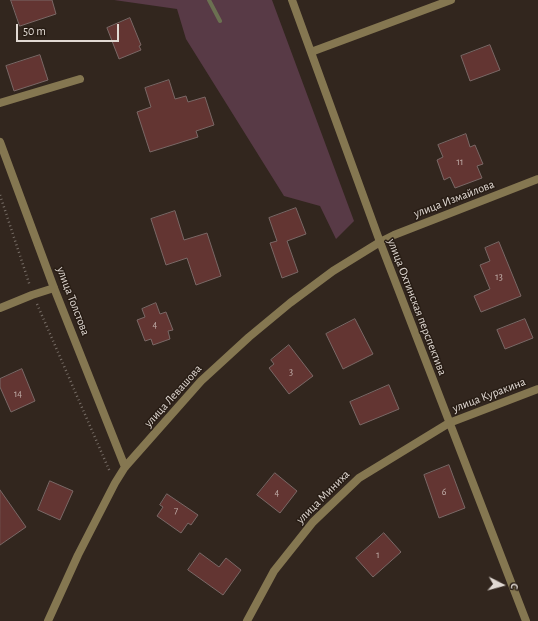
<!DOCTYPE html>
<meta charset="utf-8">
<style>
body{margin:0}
#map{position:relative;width:538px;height:621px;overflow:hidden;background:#32261e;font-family:"Alegreya Sans",sans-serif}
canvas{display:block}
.north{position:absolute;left:482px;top:565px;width:40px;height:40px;-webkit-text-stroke:3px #281d15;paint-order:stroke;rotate:96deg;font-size:11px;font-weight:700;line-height:16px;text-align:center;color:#e1d9d3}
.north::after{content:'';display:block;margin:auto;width:14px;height:18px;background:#e1d9d3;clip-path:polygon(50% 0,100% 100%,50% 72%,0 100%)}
.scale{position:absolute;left:16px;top:24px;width:103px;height:18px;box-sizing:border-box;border:2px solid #e1d9d3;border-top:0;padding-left:5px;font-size:12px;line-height:14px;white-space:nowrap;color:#e1d9d3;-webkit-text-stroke:3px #281d15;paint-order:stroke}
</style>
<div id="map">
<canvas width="538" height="621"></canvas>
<div class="north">С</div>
<div class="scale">50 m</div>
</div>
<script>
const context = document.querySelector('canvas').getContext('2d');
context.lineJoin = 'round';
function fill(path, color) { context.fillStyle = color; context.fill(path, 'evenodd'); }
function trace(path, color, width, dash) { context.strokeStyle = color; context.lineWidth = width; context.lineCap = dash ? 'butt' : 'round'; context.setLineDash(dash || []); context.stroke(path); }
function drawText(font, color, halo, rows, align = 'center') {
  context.font = font + ' "Alegreya Sans",sans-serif'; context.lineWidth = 3; context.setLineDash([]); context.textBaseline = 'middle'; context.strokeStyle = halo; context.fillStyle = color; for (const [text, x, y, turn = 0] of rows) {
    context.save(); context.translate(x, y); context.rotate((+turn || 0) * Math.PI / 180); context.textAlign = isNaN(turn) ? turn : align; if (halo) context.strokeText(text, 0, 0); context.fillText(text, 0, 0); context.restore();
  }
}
const green = new Path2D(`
 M114,0H272L354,221L336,239L320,206L284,196L186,39L177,9Z`);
const stream = new Path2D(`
 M209,0L220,21`);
const building = new Path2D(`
 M11,0H52L56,14L20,26Z
 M130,18L141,45L139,46L141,50L119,59L107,28Z
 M490,45L500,70L470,81L461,56Z
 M40,55L48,80L14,91L6,66Z
 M169,80L175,99L186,96L188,102L205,97L214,125L196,131L198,137L150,152L137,112L151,107L145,88Z
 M466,134L470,147L475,145L483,164L477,166L482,178L455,188L450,177L444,180L437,160L443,157L438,145Z
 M296,208L306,234L287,241L298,272L282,278L270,243L277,241L269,218Z
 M175,211L184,240L207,233L221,276L196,285L187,258L166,265L151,219Z
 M499,242L521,296L481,312L474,296L490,289L480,265L490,261L485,248Z
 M156,303L160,314L166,312L173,330L168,331L170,339L153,345L151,339L145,341L137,320L145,317L142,309Z
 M355,319L373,354L343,369L326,334Z
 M525,319L533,338L505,349L497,330Z
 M289,345L313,376L289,394L269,368L274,364L271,360Z
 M22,369L35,401L11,412L0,387V379Z
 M389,385L399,409L360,425L350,402Z
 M449,465L465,508L439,518L424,475Z
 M275,473L297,491L280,513L257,495Z
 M50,481L73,491L60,520L38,510Z
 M0,490L26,527L0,545Z
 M167,494L198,515L191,525L188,523L181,533L157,516L163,507L160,505Z
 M384,533L401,552L373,577L356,558Z
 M200,553L219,567L226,558L241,570L223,595L188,570Z`);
const path = new Path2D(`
 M0,195L30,286
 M37,304L110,472`);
const lane = new Path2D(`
 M0,103L80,79
 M0,308L32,295L54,288`);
const street = new Path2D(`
 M292,0L380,242L526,621
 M311,52L451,0
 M0,142L54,288L125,467
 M48,621L78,555L115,483L125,467L201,381L249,337L290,303L333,271L380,242L394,235L538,179
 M247,621L274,571L313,522L359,478L449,423L538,389`);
const numberNames = [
 ["11",460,162],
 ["13",499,277],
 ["4",155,325],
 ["3",291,372],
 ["14",18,394],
 ["6",444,492],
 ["4",277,493],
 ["7",176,511],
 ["1",378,555]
];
const streetNames = [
 ["улица Измайлова",454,199,-21],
 ["улица Толстова",73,301,69],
 ["улица Охтинская перспектива",417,307,69],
 ["улица Куракина",489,395,-21],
 ["улица Левашова",173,396,-48],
 ["улица Миниха",323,497,-45]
];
fill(green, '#583a46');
trace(stream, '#6b7051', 4);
fill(building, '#633532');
trace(building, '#7a6866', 1);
trace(path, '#776d66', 2.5, [1, 3]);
trace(lane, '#857751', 8);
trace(street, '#857751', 8);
drawText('10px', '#c2b0ab', null, numberNames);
drawText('12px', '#e1d9d3', '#281d15', streetNames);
</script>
